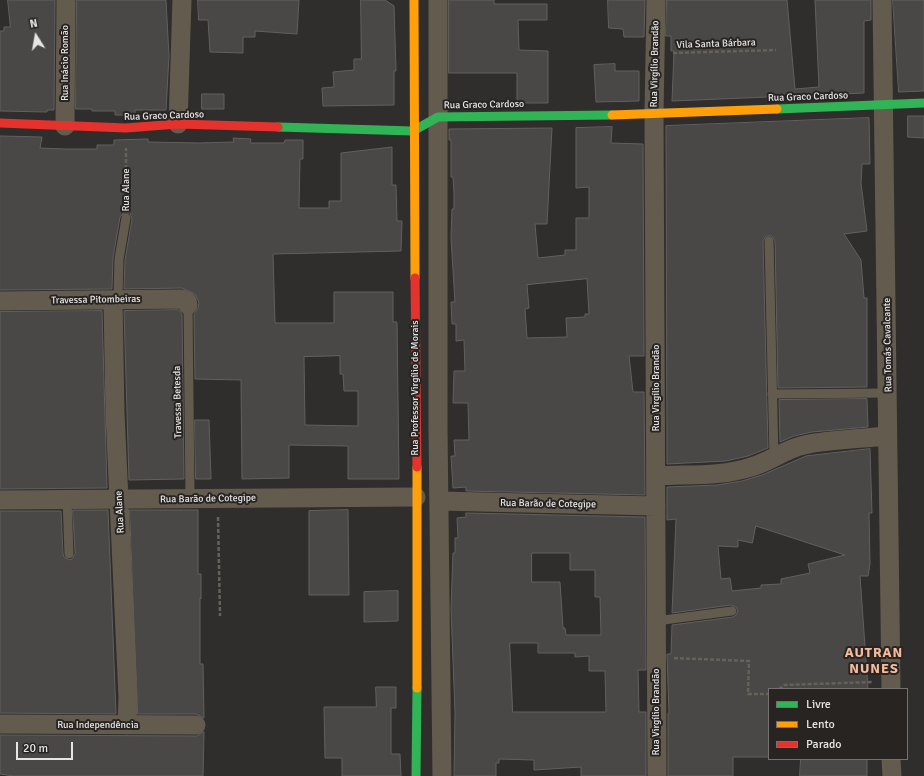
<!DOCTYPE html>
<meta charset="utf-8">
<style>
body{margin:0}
#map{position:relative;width:924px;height:776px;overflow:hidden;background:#302e2c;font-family:Signika,sans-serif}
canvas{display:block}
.legend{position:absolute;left:768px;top:688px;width:140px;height:72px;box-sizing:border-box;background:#272422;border:1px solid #747170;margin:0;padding:5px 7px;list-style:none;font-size:12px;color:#e7e5e4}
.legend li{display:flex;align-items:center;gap:8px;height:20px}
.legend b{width:20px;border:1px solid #747170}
.north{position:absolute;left:16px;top:16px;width:40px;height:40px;-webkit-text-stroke:3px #272422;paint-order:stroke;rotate:349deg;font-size:11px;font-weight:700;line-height:16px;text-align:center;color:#e7e5e4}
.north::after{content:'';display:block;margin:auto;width:14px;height:18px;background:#e7e5e4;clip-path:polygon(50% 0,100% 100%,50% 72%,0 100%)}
.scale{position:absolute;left:16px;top:742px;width:57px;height:18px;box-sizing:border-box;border:2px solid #e7e5e4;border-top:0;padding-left:5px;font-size:12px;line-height:14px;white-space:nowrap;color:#e7e5e4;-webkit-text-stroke:3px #272422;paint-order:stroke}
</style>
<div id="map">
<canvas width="924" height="776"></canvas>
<ul class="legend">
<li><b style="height:5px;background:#30b455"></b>Livre</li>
<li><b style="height:5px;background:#ff9f0a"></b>Lento</li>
<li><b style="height:5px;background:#e5322d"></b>Parado</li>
</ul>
<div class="north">N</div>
<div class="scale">20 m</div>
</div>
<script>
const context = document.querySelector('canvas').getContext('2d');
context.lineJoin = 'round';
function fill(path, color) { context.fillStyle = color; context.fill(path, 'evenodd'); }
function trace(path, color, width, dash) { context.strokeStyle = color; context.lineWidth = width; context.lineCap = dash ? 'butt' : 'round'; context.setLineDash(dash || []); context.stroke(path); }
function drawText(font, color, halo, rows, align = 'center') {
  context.font = font + ' Signika,sans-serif'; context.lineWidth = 4; context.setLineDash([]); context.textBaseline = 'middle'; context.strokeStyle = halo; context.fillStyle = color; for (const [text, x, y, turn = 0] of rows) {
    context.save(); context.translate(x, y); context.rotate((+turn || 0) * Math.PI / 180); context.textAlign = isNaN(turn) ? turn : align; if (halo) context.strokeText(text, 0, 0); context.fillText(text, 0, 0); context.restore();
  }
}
const building = new Path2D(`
 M8,0H55L54,110H47V112L0,111V31H4V27H10Z
 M77,0H166L169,56L166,110H135V115H115V111H92V109H76Z
 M198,0H299L297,34L255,31V37H243V53L210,52L208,20H199Z
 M361,0H385L394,6L396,71H394V105L323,106L322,88L334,87L333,72L354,70V59H361Z
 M449,0H494V4H547V20H518L519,50L548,51V103H517V73H449Z
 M608,0H645L644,37H624L623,29L609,28Z
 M667,0H787L795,89L819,87L815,0H871V20L864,21V93L672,101L674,51H671V36H666Z
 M893,0H924V91L899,92Z
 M615,64V71H639V101L596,102L594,65Z
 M202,94H224V109H202Z
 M908,116H924V138L908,137Z
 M869,118L870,164H862L861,183L867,231L844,234L861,260L864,298H867V387L778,388L775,241L772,236H766L763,241L768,448L748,456L726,461L667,464L666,126Z
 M612,127L611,143L643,144L644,356H629L633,392H644L645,495L466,491V487L453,488L451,456H455L454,440H469L468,403H453L454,371H465L464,340L456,341V324H452L451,302H455L451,238L452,209H454V193L453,177H451V140H449V129L552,128L547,224H535L538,258L565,255V250H576V218H589V187L576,188V128ZM587,279L589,314H585V317L566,318L567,337L527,338L525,309L529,308L527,285Z
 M0,136L42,137L40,148L65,149H97V145H114V140L148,139V142L199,143L234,142L233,138L251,139L250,143H284L285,140H303V159H300L299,208H329V201H341V153L392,147V185H396L397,221H402L401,251L273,254L275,323H334V292H393V322H397L399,479H348V446L289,445V478L242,479L241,380L195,379L194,314L198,308L199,303L195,294L182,288L124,289L125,260L132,219L130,213H124L120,217L113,258L112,289L0,290ZM340,356V374H343L344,391H358V426L305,425L304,357Z
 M179,310L182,314L184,479L129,480L124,311Z
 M102,311L107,488L0,489V312Z
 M867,399L868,427L812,432L794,436L780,442L779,400Z
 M195,420H209L211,479H196Z
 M870,449L872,513H869L870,564L868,576H860L868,689H769V757H733V776H668V713H669L667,654H671L672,625L733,617L736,615L738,611L736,607L731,605L672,613L676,519L667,520V487L717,485L742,481L762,475L806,456ZM756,526L799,540L845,555L808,564L810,573L781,579V584L761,585V588L732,591L730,578L721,579L718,546L738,547V540L752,543Z
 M73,510H108L116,714L0,713V511H61L63,554L64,557L69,560L72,559L75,554Z
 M130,510H198V574H201V599L200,598V664H203L204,718L196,714H138Z
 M348,510L349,595H309V511Z
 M466,513L645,517L646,670H638L639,712H646V776H581V767L534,770V760L499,759V763H496V776H454L455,713L451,609L453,553H455V538H458L457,518L466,517ZM532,553H570V570H595V597H600L601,635H566L565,628H563L560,582H532ZM510,643H538V653H575V657L589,656V671H605L606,712H513Z
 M398,591V621L364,622V592Z
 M376,687H396V708H391V754H400L401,776H342V758H325L324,707H376Z
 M204,732L203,776H14L0,774V735L196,736Z
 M801,759H867V776H800Z`);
const path = new Path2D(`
 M673,53L776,50
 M126,205V148
 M218,517L220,616
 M674,658L749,661L748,694H769
 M779,689L784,685L873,682`);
const lane = new Path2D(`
 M769,241L774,457
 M118,299L119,259L126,218
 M188,305L190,498
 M772,394L888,393
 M67,499L69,554
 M656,621L732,611`);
const street = new Path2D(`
 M438,0V428L442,776
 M656,0L654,114L657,776
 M882,0L891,689
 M178,124L182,0
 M65,126L66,0
 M113,300L115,413L128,697L127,725
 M0,301L182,299L187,301L188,305
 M656,476C687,474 721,477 751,467C770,462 785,449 804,445C831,439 860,439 887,436
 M0,500L416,497
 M439,501L656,506
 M0,724L196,725
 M891,759L892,776`);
const fast = new Path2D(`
 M777,109L924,103
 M278,127L413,131L438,117L612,115
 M416,776L417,688`);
const slow = new Path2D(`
 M414,0L415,278
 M612,115L777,109
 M417,467V688`);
const jam = new Path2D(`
 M0,123L126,128L178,124L278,127
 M415,278L417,467`);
const streetNames = [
 ["Vila Santa Bárbara",716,44,-2],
 ["Rua Inácio Romão",65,63,-90],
 ["Rua Virgílio Brandão",655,64,-89],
 ["Rua Graco Cardoso",808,97,-2],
 ["Rua Graco Cardoso",484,105,-1],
 ["Rua Graco Cardoso",164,116,-2],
 ["Rua Alane",126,190,-90],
 ["Travessa Pitombeiras",96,300,-1],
 ["Rua Tomás Cavalcante",888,345,-91],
 ["Rua Professor Virgílio de Morais",415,388,-90],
 ["Rua Virgílio Brandão",656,388,-90],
 ["Travessa Betesda",178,402,-91],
 ["Rua Barão de Cotegipe",208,499,-1],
 ["Rua Barão de Cotegipe",548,504,1],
 ["Rua Alane",120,512,-93],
 ["Rua Virgílio Brandão",656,712,-90],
 ["Rua Independência",98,725]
];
const districtNames = [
 ["AUTRAN",874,653],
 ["NUNES",874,669]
];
fill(building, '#4a4847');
trace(building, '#62605f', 1);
trace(path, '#666259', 2.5, [4, 2]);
trace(lane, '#635c4e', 9);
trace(street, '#635c4e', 19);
trace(fast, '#30b455', 9);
trace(slow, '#ff9f0a', 9);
trace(jam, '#e5322d', 9);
drawText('10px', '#e7e5e4', '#272422', streetNames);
context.letterSpacing = '1px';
drawText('bold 14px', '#f5bb9c', '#272422', districtNames);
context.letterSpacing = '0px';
</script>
